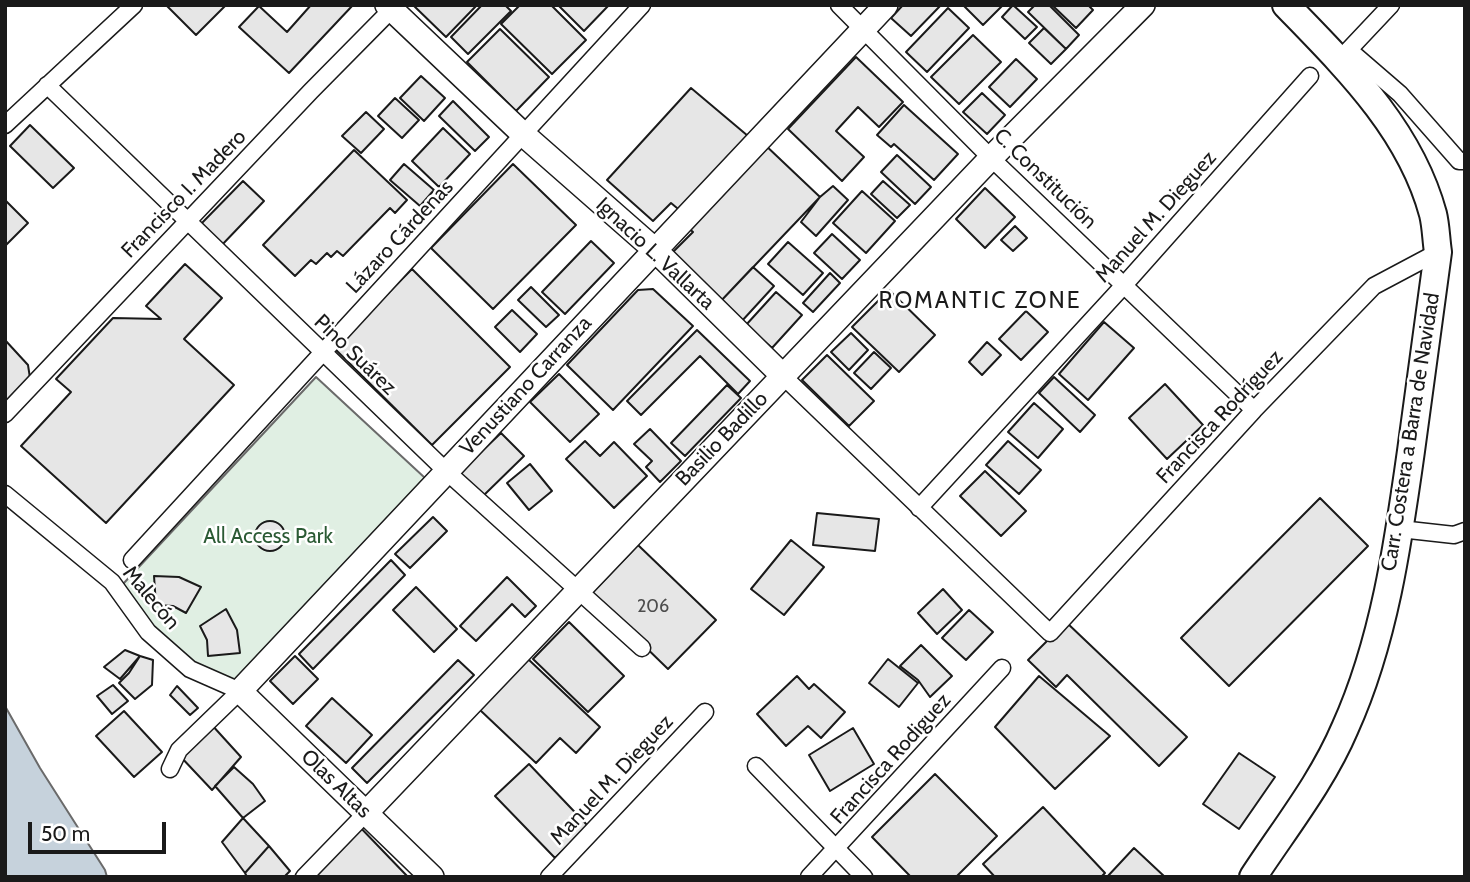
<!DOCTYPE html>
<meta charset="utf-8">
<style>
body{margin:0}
#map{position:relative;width:1470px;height:882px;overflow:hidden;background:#fff;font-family:Cabin,sans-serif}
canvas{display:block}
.frame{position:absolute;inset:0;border:7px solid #1a1a1a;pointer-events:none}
.scale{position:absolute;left:28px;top:822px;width:138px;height:32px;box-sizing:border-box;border:4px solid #1a1a1a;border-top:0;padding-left:9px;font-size:21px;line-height:24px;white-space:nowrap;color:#1a1a1a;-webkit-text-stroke:5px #fff;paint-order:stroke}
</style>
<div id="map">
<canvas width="1470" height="882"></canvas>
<div class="frame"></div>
<div class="scale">50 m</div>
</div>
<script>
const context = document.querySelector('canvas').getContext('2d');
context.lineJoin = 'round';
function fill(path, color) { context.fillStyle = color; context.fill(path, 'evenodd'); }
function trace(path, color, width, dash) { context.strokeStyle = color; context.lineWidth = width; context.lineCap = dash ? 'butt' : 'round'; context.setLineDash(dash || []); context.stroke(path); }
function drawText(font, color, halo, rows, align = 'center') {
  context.font = font + ' Cabin,sans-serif'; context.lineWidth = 5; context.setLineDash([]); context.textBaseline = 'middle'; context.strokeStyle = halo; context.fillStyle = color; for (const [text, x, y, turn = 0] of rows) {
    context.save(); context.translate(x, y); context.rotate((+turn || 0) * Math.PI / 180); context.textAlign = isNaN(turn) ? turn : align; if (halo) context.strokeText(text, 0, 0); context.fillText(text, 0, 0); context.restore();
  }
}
const green = new Path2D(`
 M316,377L425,478L231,686L186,659L156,631L123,584Z`);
const water = new Path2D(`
 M5,706L40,768L105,870L107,877H5Z`);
const building = new Path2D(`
 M166,5H226L196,35Z
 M311,5H353L289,73L239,27L259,6L287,32Z
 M413,5H477L446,37Z
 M482,5H505L511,11L468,54L451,37Z
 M520,5H551L586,40L552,74L501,24Z
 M558,5H609L584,31Z
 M903,5H941L911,36L891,18Z
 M963,5H1001L1002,6L983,25Z
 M1013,5L1037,27L1025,39L1002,17Z
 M1035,5H1049L1079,35L1066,49L1028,12Z
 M1052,5H1088L1093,10L1076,28Z
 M948,8L969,28L927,72L906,52Z
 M1044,28L1066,49L1051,64L1029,43Z
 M500,29L549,77L516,111L467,62Z
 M973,35L1001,62L959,104L931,77Z
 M856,57L903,102L879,127L858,107L836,131L864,157L842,181L788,129Z
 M1016,59L1037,79L1010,107L989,87Z
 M421,76L445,98L424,121L400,98Z
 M691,88L748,136L683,213L671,203L653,221L607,180Z
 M982,93L1005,115L987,134L963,112Z
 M395,98L419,120L402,138L378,116Z
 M453,101L489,137L475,151L439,116Z
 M904,105L958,154L934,180L894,144L891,147L877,135Z
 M366,112L384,129L361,153L342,136Z
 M30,125L74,168L53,188L10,146Z
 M443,128L470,154L439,187L412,161Z
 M762,142L820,197L719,303L669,256L693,232L685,225Z
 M354,150L407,200L395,213L390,208L343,256L337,251L331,257L327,253L316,264L311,260L295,276L263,245Z
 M897,155L931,187L915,204L881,172Z
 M404,164L434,190L420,206L390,180Z
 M513,164L576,225L493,309L431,248Z
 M243,181L264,201L220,247L199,226Z
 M883,181L910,205L897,218L871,194Z
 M833,186L848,200L816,236L801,222L820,197Z
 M985,188L1015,217L985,248L956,219Z
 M862,191L895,221L866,253L833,223Z
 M5,200L28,223L5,246Z
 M1015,226L1027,238L1013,251L1001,240Z
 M832,234L860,260L842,279L814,253Z
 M591,241L614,263L565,314L542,292Z
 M788,242L823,273L803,295L768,264Z
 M185,264L222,298L184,339L234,385L106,523L21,446L71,392L56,379L113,318L161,319L146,306Z
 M753,267L774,286L741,322L719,303Z
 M412,269L510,367L432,445L334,348Z
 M830,273L840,283L813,312L803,303Z
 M531,287L559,315L546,327L518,300Z
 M653,289L693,326L613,410L567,365L638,290Z
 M889,290L935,335L899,372L852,327Z
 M776,292L802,315L772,348L746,325Z
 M512,310L537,334L520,352L495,327Z
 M1026,311L1048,332L1021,360L999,339Z
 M1104,322L1134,348L1088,400L1059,374Z
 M697,330L750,381L738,394L700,356L641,415L627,401Z
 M851,333L868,350L849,370L831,352Z
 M5,340L28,365L30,378L5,406Z
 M987,342L1001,355L982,375L969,362Z
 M874,352L891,368L871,389L854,373Z
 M827,355L874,401L849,426L802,380Z
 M559,374L599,414L570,442L530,402Z
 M1054,377L1095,415L1080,432L1039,393Z
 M1165,384L1203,425L1167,459L1129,418Z
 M727,385L741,398L685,456L671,443Z
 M1034,403L1063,429L1038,458L1008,432Z
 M650,429L681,461L660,482L646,467L652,461L634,444Z
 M501,433L524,456L482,497L459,473Z
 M585,441L600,456L614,442L647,476L614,508L566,459Z
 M1008,441L1041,470L1019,494L986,465Z
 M530,464L552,491L529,510L507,483Z
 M985,471L1026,511L1001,536L960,496Z
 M1320,498L1368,546L1229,686L1181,638Z
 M817,513L879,519L875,551L813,545Z
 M433,517L447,531L410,568L395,554Z
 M255 536a15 15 0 1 1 30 0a15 15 0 1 1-30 0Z
 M791,540L824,567L784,615L751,589Z
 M638,545L716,620L668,669L591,594Z
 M391,560L405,575L313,669L299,654Z
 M154,576L179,577L201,587L186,613L173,606L156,605Z
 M507,577L536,606L525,617L512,604L476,641L460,626Z
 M416,587L457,629L434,652L393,610Z
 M943,589L962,610L937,634L918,613Z
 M226,609L237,630L240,653L208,656L207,640L200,626Z
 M969,610L993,632L966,660L942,638Z
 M569,622L624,676L588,712L533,659Z
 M1066,622L1187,737L1159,766L1067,675L1056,687L1028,660Z
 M921,645L952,676L930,697L918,680L900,666Z
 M125,650L140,656L120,679L104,667Z
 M140,656L153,660L152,685L135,699L119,683L129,673Z
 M295,656L318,679L293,704L270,681Z
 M528,659L600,727L576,753L560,738L536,763L480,710Z
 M888,659L918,683L899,707L869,683Z
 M458,660L474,675L367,783L352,768Z
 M797,676L809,689L814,684L845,712L821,738L808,726L786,746L757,714Z
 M1039,676L1110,736L1055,789L995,727Z
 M113,685L128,701L112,714L97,696Z
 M177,686L198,708L190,715L170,695Z
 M332,698L372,735L346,763L306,726Z
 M124,711L162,752L134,777L96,736Z
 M211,724L241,757L212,790L179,755Z
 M853,728L874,764L830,791L809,755Z
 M1239,753L1275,777L1239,829L1203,804Z
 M529,764L588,826L555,858L495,796Z
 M234,767L253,784L265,801L243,818L215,786Z
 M935,774L997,836L956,877H911L872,837Z
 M1043,807L1105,873L1101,877H995L983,864Z
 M243,818L269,846L245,873L222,842Z
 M357,824L408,877H307Z
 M269,846L290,871L284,877H247L245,873Z
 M1134,848L1165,877H1107Z`);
const street = new Path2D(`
 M839,5L991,158L1254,410
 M1349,50L1400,94L1459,161H1465
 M1342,57L1391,5
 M47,85L446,471L642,648
 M5,125L134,5
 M783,376L1050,633L1254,410L1374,286L1438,252
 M5,414L311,91L396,5
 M5,494L112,582L148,632L190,669L240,691L179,750L170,769
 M919,508L1125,284L1310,76
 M1400,529L1454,535L1465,531
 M132,560L642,5
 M756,766L864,877
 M304,877L366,813
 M549,877L705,712
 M809,877L1002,668`);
const secondary = new Path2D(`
 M387,5L524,135L655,250L783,376
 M366,813L991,158L1143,5
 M432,877L240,691L886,5`);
const primary = new Path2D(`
 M1253,877C1285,828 1322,782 1345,728C1384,642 1398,544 1411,451C1420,385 1429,318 1438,252C1436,239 1436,226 1433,214C1410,129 1346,67 1286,5`);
const numberNames = [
 ["206",653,607]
];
const streetNames = [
 ["C. Constitución",1045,179,44],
 ["Francisco I. Madero",184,194,-46],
 ["Manuel M. Dieguez",1156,217,-48],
 ["Lázaro Cárdenas",400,237,-47],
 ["Ignacio L. Vallarta",655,254,43],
 ["Pino Suárez",355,355,44],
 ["Venustiano Carranza",526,386,-47],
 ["Francisca Rodríguez",1220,417,-47],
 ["Carr. Costera a Barra de Navidad",1411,432,-81],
 ["Basilio Badillo",722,439,-46],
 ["Malecón",151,598,50],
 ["Francisca Rodiguez",891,759,-48],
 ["Manuel M. Dieguez",612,780,-47],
 ["Olas Altas",336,784,44]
];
const parkNames = [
 ["All Access Park",268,537]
];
const neighbourhoodNames = [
 ["ROMANTIC ZONE",980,301]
];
fill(green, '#e0efe3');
trace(green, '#6a6a6a', 2);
fill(water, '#c6d2dc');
trace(water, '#6a6a6a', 2);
fill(building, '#e6e6e6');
trace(building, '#1a1a1a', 2);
trace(street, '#1a1a1a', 19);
trace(secondary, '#1a1a1a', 26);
trace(primary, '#1a1a1a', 30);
trace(street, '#fff', 16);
trace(secondary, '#fff', 23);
trace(primary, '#fff', 26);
drawText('18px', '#4d4d4d', null, numberNames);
drawText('21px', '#1a1a1a', '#fff', streetNames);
drawText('21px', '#2b5a34', '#fff', parkNames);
context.letterSpacing = '2px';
drawText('23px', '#1a1a1a', '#fff', neighbourhoodNames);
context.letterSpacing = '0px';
</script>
